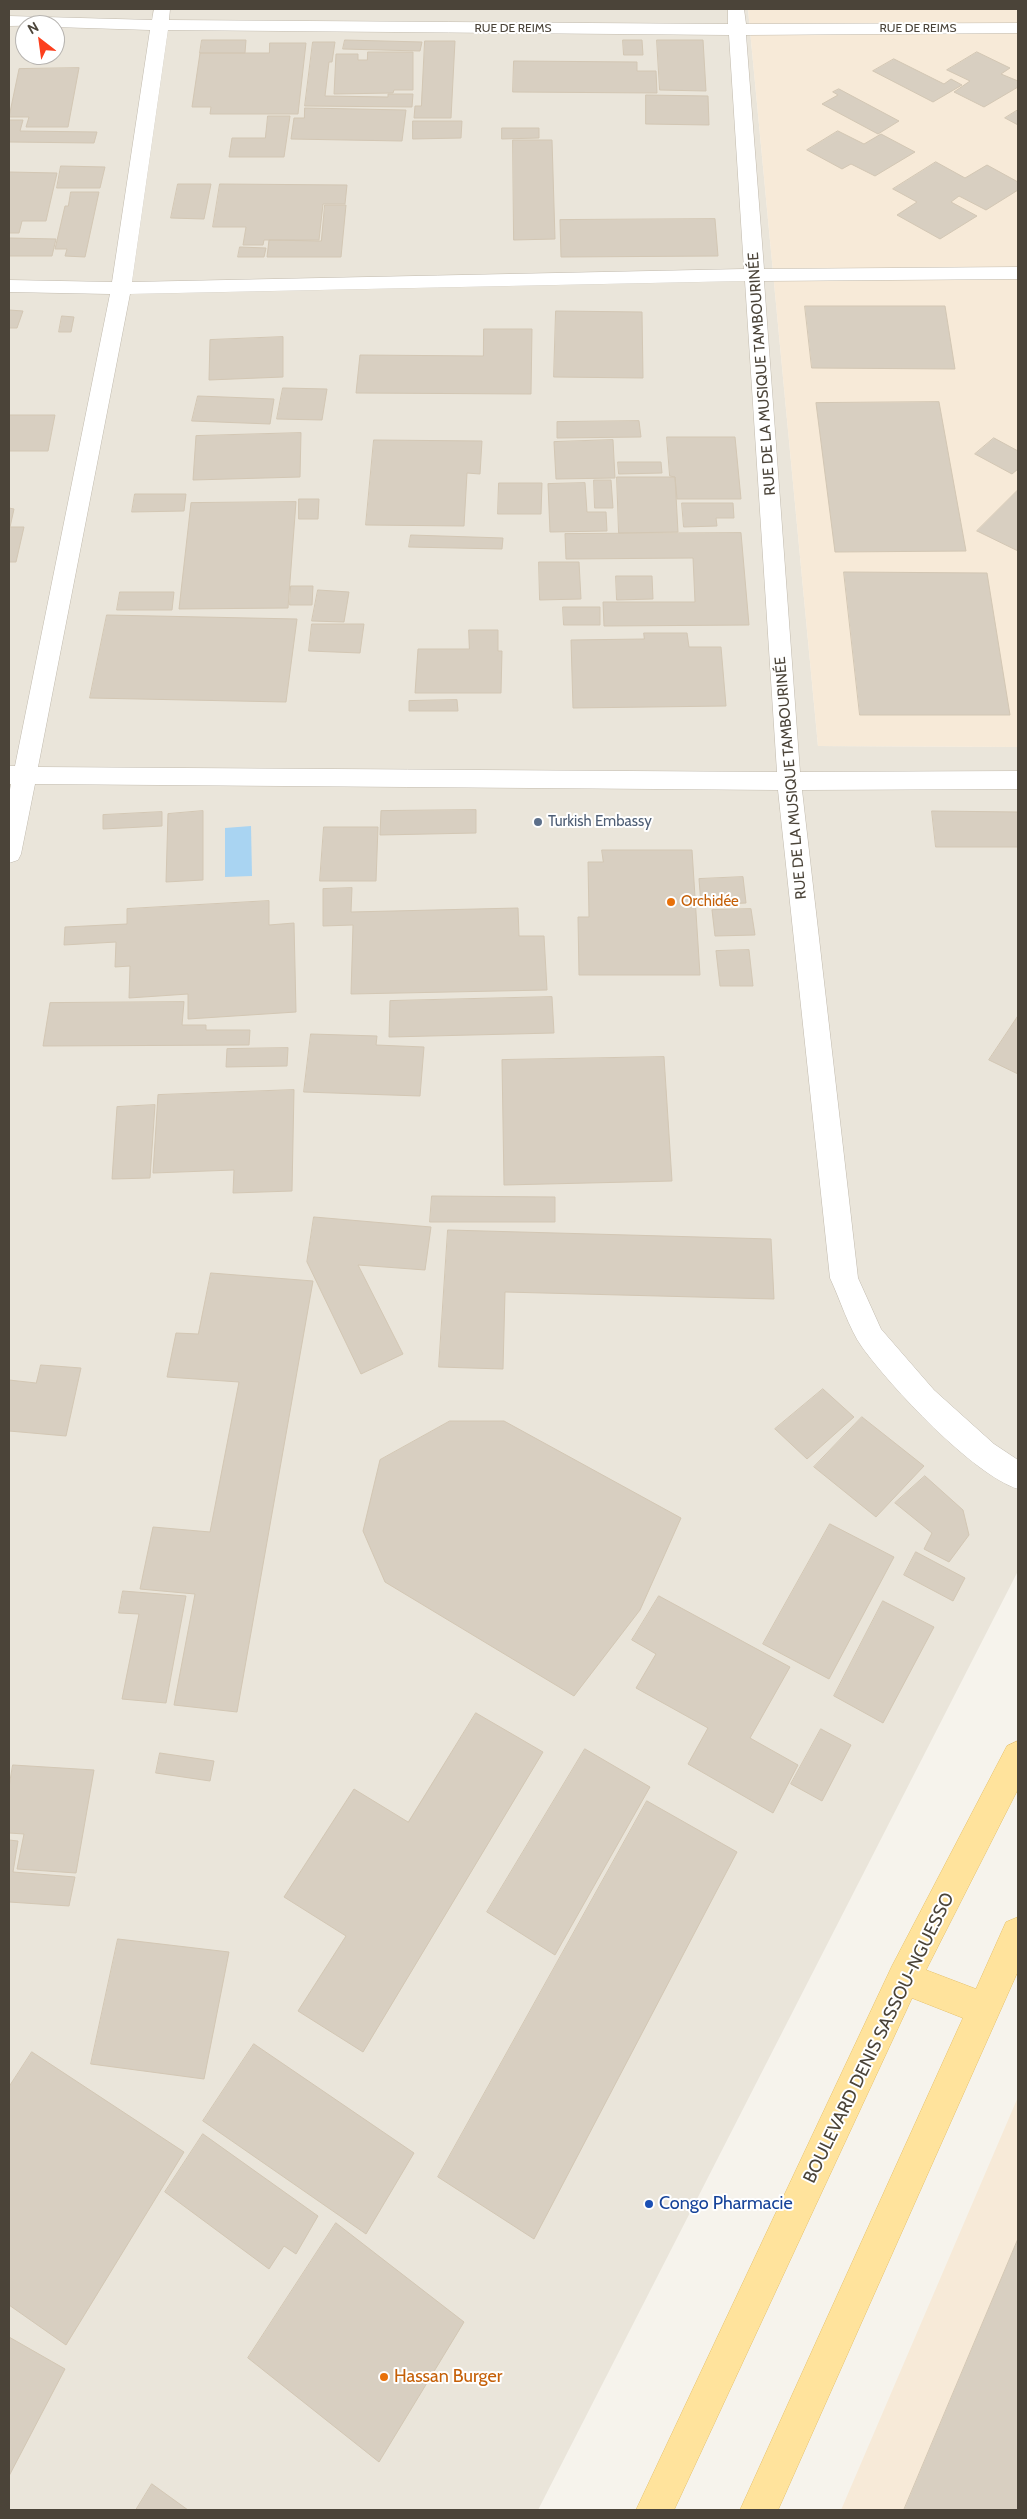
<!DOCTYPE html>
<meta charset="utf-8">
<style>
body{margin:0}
#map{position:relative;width:1027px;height:2519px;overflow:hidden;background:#f6f3ec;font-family:Cabin,sans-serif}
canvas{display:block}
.frame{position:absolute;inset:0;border:10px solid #4b4439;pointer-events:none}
.north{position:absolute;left:15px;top:15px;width:50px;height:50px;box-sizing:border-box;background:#fff;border:1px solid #b7b4b0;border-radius:50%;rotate:330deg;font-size:14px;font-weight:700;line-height:20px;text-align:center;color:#4b4439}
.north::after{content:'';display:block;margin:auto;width:18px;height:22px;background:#fc3f1d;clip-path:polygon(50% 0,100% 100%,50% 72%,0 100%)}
</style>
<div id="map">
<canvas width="1027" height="2519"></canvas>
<div class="frame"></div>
<div class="north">N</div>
</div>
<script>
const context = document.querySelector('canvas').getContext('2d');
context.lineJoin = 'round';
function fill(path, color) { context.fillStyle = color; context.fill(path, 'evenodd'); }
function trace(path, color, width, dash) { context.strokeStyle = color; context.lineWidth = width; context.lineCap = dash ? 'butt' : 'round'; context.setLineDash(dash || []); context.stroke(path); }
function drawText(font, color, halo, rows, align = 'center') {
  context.font = font + ' Cabin,sans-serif'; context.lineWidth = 4; context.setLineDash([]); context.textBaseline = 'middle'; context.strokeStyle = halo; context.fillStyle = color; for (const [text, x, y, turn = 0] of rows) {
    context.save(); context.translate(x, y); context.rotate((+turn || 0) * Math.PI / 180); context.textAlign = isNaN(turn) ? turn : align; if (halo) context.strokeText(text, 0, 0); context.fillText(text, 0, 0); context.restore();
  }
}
const residential = new Path2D(`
 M9,9H748L818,746L1018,747V1571L538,2510H9ZM25,25H55V55H25Z`);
const commercial = new Path2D(`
 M748,9H1018V747L818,746Z
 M1018,2097V2510H841Z`);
const water = new Path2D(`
 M251,826L252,876L225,877V828Z`);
const building = new Path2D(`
 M202,40H246L245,53H200Z
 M345,40L422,42L420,51L343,49Z
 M623,40H642L643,55H624Z
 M657,40H703L706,91L660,90Z
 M425,41H455L451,118H414L415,106H421Z
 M313,42H335L332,62H329L325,96L388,97V94H413L412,107L305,106Z
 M270,43H306L298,114H210L211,107H192L200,53H269Z
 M368,52H413V90H394L393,93L334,94L336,54H358V60H367Z
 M977,52L1010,68L1001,74L1018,81V87L984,107L954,92L970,81L947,70Z
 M894,59L944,84L951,79L962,85L933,102L873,71Z
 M514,61L637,62V71H656L657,93L513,92Z
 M79,68L68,127H26L29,117H9L19,69Z
 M839,89L899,121L878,134L822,104L838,95L833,92Z
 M646,95L708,96L709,125L646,124Z
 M305,108L406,110L402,141L291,139L294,118H304Z
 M1018,110V125L1005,118Z
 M268,116H290L284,157H229L232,138H265Z
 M9,120H23L20,131L97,132L94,143L9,142Z
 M413,121H462L461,138L413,139Z
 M502,128H539V138L502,139Z
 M838,131L864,144L881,134L915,152L875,176L851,164L842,169L807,150Z
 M513,140H552L555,239L514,240Z
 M936,162L965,178L987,165L1018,182V190L986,210L959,196L951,202L977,216L940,239L897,215L917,202L893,189Z
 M61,166L105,167L100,188H57Z
 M9,172L57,173L46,221H22L19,233H9Z
 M178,184H211L204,219L171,218Z
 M220,184L347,185L345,204H323L319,240H264L263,245H243L246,227H213Z
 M71,192H99L85,257L65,256L67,249H55L65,206H68Z
 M325,205H346L341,257H267L269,240L321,241Z
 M715,219L718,256L561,257L560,220Z
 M9,238L56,239L52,256H9Z
 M240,247L266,248L264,257H238Z
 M805,306H945L955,369L812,368Z
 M9,310L23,311L17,328H9Z
 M556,311L642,312L643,378L554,377Z
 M62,316L74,317L71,332H59Z
 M484,329H532L531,394L356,393L360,355L483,356Z
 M283,337V377L209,380L210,340Z
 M283,388L327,389L322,420L277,419Z
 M198,396L274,399L270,424L192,421Z
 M939,402L966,551L835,552L816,403Z
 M9,415H55L48,451H9Z
 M639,421L641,437L557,438V422Z
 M301,433L300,477L193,480L196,436Z
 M667,437H735L741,499H677L675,477L670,476Z
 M994,438L1018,451V469L1012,474L975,454Z
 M374,440L482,441L480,474L467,473L464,526L366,525Z
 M613,440L615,478L556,479L554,442Z
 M618,462H661L662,473L619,474Z
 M617,477H675L678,532L619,533Z
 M594,480H611L613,508H595Z
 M499,483H542L541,514H498Z
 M585,483L587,512H606L607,531L550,532L548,484Z
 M1018,490V551L977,531Z
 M135,494H186L184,511L132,512Z
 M299,499H319L318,519H299Z
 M296,502L288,608L179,609L191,503Z
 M682,503H733L734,518H716L717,526L684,527Z
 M9,508L14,509L10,527H24L16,562H9Z
 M741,533L749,625L604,626L603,602H695L693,558L566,559L565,534Z
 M411,535L503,538L502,549L409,547Z
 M539,562H579L581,599L540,600Z
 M844,572L987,573L1010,715H860Z
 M616,576H652L653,599L617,600Z
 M291,586H313L312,605H290Z
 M318,590L349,592L344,622L312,621Z
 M120,592H174L172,610H117Z
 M563,607H600V625H564Z
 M107,615L297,619L286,702L90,698Z
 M312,624H364L360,653L309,651Z
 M469,630H498V651H502L501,693H415L418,649H469Z
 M644,633H687L689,647H721L726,706L573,708L571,640L644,639Z
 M457,700L458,711H409V701Z
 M476,810V833L380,835L381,811Z
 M203,811V880L166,882L168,814Z
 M932,811L1018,812V847H936Z
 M162,812V826L103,829V815Z
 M324,827H378L376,881H320Z
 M602,850H692L700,975H579L578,917H589L588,862H603Z
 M743,877L746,903L701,905L699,879Z
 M352,888L351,912L518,908L519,936H544L547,990L351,994L353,925L323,926V889Z
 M269,901V925L294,923L296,1012L188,1019V994L129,998L130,966L115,967L116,942L64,945L65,927L127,924V909Z
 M751,909L755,935L715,936L712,910Z
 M749,950L753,986H720L716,951Z
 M552,997L554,1033L389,1037L390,1001Z
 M184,1002L182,1025H206V1030H250L249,1045L43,1046L50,1003Z
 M1018,1016V1074L989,1060Z
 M311,1034L377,1036L376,1045L424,1047L420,1096L304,1092Z
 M288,1048L287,1066L226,1067L227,1049Z
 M664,1057L672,1181L504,1185L502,1060Z
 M294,1090L292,1191L233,1193L234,1170L153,1173L158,1095Z
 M155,1105L150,1178L112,1179L117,1107Z
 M432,1196L555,1197V1222H430Z
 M314,1217L431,1227L425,1270L358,1265L403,1354L361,1374L307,1262Z
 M448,1230L771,1239L774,1299L505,1292L503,1369L439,1367Z
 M211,1273L313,1281L237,1712L174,1705L195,1594L140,1589L153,1527L210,1532L239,1382L167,1377L176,1333L198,1334Z
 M41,1365L81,1368L66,1436L9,1431V1380L36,1383Z
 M823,1389L854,1417L807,1459L775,1429Z
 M862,1417L924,1466L876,1517L814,1467Z
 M450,1421H504L681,1518L640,1610L574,1696L385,1582L363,1531L380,1460Z
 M925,1476L963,1510L969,1535L949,1562L924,1549L932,1533L895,1503Z
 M830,1524L894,1557L829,1679L763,1644Z
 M916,1552L965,1578L953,1601L904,1575Z
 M123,1591L186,1596L166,1703L122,1699L139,1614L119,1613Z
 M659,1596L790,1667L750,1738L798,1765L773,1813L688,1764L708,1728L636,1688L656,1654L632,1640Z
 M883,1601L934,1627L883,1723L834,1696Z
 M476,1713L543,1752L363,2052L298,2011L346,1936L284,1897L354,1789L408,1822Z
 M821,1729L851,1745L822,1801L791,1784Z
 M585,1749L650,1787L555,1955L487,1912Z
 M160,1753L214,1761L210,1781L156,1773Z
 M13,1765L94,1770L76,1873L17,1869L24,1834L9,1833V1787Z
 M647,1801L737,1852L534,2239L438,2177Z
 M9,1840L18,1841L13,1872L75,1877L69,1906L9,1902Z
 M118,1939L229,1952L204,2079L91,2064Z
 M254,2044L414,2153L366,2234L203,2121Z
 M32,2052L184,2152L66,2345L9,2305V2087Z
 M203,2134L318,2216L296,2254L284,2246L269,2269L165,2192Z
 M336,2223L464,2322L379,2462L248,2358Z
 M1018,2239V2510H904Z
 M9,2337L65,2369L9,2476Z
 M152,2484L188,2510H136Z`);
const minor = new Path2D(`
 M154,9H170L169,20L728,24V9H744L746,24L1018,23V33L746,35L764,269L1018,267V279L764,281L800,772L1018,771V789L802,790L858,1278L881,1329L934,1390L994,1444L1018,1460V1489C972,1474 891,1387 862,1347C849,1329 840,1299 830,1278L778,790L35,784L21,854L18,860L9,863V795L11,784H9V766H15L110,294L9,292V280L112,282L150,30L55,27V25L9,26V16L152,20ZM168,30L729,35L744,269L132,282ZM745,281L777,772L38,767L130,294Z`);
const primary = new Path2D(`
 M1018,1741V1789L926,1970L976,1989L1006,1922L1018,1917V1971L778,2510H740L963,2018L912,1998L674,2510H636L892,1966L1007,1746Z`);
const markers = [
 [538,822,5,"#5c6f8a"],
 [671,902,5,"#e8710a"],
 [649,2204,5,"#1a4fb4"],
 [384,2377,5,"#e8710a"]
];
const farStreetnames = [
 ["RUE DE REIMS",513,28],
 ["RUE DE REIMS",918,28]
];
const streetNames = [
 ["RUE DE LA MUSIQUE TAMBOURINÉE",762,374,-94],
 ["RUE DE LA MUSIQUE TAMBOURINÉE",791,778,-95]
];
const serviceNames = [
 ["Turkish Embassy",548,822]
];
const foodNames = [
 ["Orchidée",681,902]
];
const nearStreetnames = [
 ["BOULEVARD DENIS SASSOU-NGUESSO",879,2038,-64]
];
const nearTransitnames = [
 ["Congo Pharmacie",659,2204]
];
const nearFoodnames = [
 ["Hassan Burger",394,2377]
];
fill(residential, '#eae5da');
fill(commercial, '#f7ead8');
fill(water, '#a9d4f2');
fill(building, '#d8cfc1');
trace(building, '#d3c7b4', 1);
trace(minor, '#c2bbae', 1);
trace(primary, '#e6c16a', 1);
fill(minor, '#fff');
fill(primary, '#ffe39c');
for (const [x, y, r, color] of markers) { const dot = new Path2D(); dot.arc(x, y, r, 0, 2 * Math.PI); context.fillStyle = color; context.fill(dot); trace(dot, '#fff', 2); }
drawText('12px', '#4b4439', '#fff', farStreetnames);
drawText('15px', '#4b4439', '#fff', streetNames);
drawText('15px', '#4e5e75', '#fff', serviceNames, 'left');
drawText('15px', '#c56008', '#fff', foodNames, 'left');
drawText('18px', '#4b4439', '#fff', nearStreetnames);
drawText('18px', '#164399', '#fff', nearTransitnames, 'left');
drawText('18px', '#c56008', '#fff', nearFoodnames, 'left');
</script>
